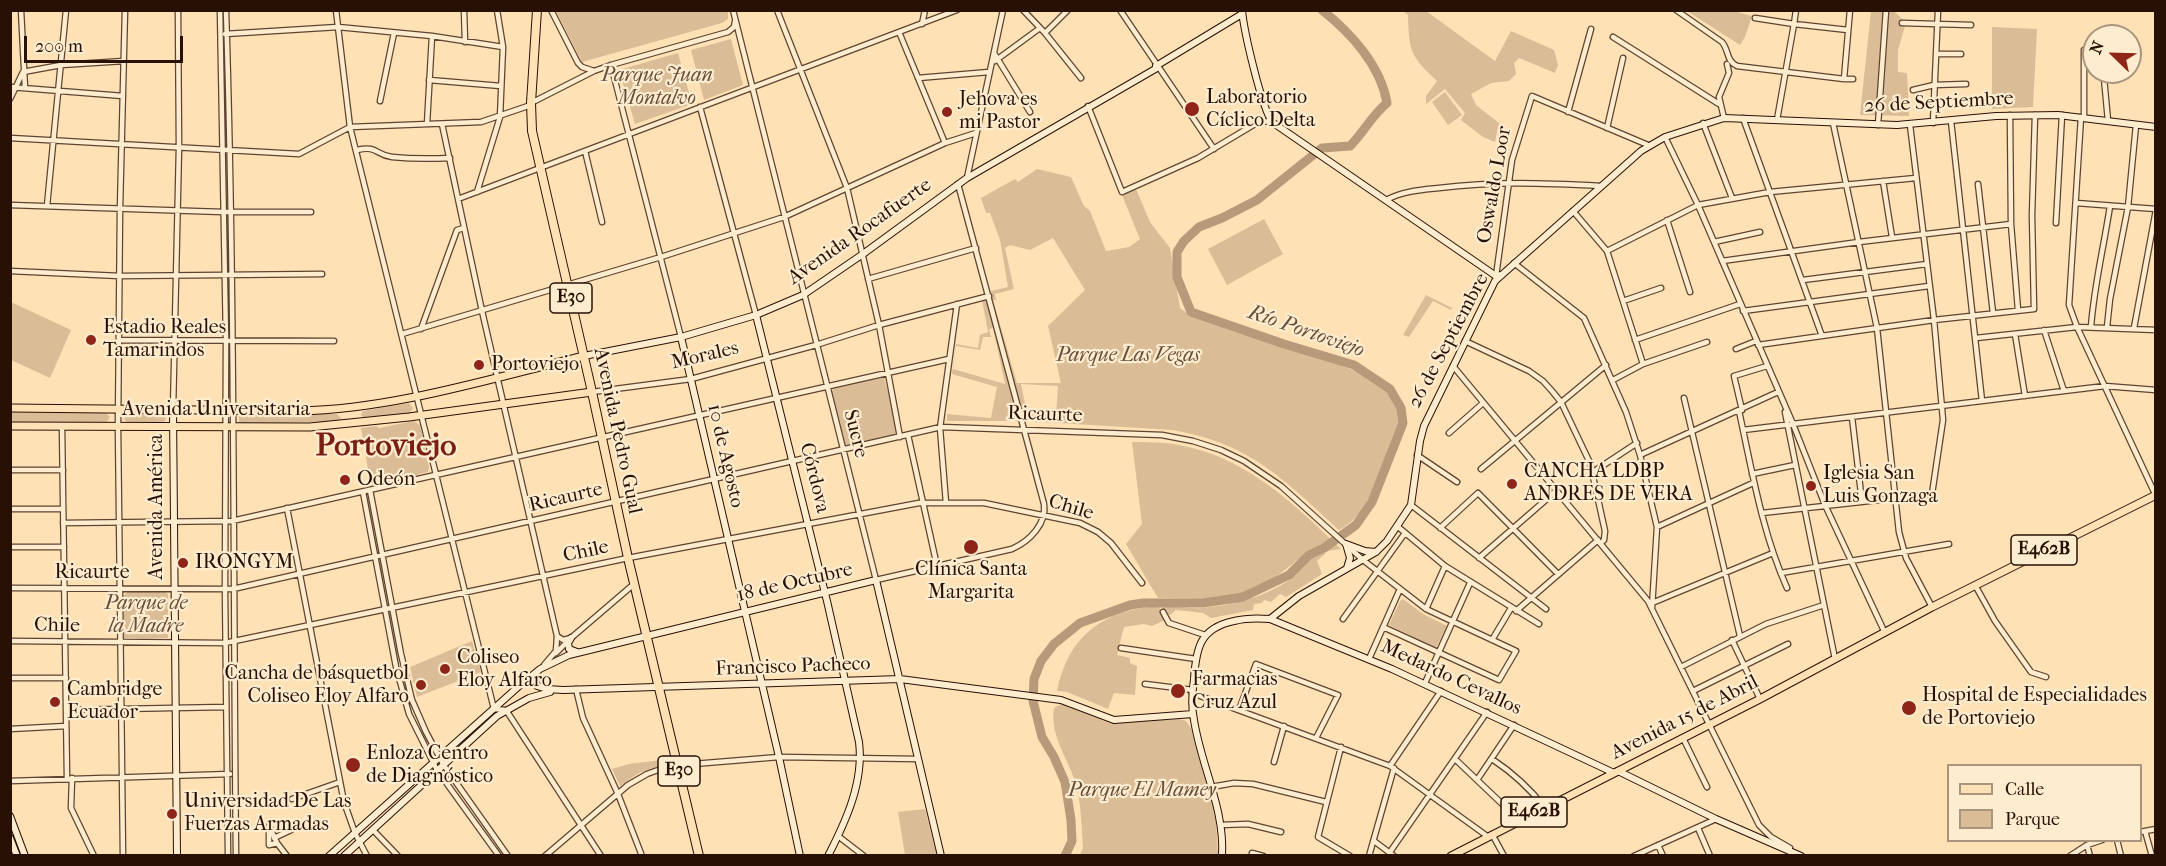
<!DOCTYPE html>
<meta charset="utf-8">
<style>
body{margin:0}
#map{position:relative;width:2166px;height:866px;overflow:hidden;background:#fee1b5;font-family:"IM FELL French Canon",serif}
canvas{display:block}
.frame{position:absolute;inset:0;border:12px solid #291004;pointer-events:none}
.legend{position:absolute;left:1947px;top:764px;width:195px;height:78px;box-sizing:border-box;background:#feeccf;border:2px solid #a9947e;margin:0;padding:8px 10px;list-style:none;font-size:18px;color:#291004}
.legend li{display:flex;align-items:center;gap:12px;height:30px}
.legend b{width:30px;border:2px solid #a9947e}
.north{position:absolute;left:2082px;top:24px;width:60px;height:60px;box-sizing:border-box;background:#feeccf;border:2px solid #a9947e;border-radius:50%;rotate:293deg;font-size:16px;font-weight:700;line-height:24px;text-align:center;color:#291004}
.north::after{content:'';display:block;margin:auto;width:21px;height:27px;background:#8f2418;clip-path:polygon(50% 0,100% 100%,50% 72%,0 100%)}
.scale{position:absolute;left:24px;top:36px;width:159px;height:27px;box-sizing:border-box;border:3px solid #291004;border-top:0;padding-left:8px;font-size:18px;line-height:21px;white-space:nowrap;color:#291004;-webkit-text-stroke:4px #feeccf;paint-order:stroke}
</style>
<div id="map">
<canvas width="2166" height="866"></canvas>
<div class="frame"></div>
<ul class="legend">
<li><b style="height:8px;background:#fee1b5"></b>Calle</li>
<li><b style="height:16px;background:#dabd97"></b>Parque</li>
</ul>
<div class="north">N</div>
<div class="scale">200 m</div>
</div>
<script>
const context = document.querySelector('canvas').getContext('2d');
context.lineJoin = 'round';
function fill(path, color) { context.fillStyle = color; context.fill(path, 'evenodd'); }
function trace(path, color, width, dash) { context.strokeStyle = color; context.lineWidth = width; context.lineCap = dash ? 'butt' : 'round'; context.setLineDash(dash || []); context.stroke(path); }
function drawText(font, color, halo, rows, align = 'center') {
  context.font = font + ' "IM FELL French Canon",serif'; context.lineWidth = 4.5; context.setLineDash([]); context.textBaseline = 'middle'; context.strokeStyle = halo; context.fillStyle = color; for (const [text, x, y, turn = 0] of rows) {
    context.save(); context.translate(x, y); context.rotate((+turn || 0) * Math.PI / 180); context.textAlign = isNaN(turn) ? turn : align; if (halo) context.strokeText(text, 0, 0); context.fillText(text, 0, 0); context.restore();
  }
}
const green = new Path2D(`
 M728,11V19L722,23L582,62L556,11Z
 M1403,11H1426L1495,61L1511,31L1554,50L1558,65L1555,73L1519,58L1514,63L1516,74L1509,81L1491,83L1471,94L1476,105L1499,123L1495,142L1483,137L1461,120L1465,113L1445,89L1426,104V96L1437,81C1410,56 1409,51 1408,15Z
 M1687,11H1734L1752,16L1745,37L1740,45Z
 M1871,11H1894L1906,23L1898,50V72L1907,73L1909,116L1860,115Z
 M1992,27L2037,29L2033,107L1992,109Z
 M731,39L743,85L704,100L691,50Z
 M678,53L692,104L635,124L619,70Z
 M1445,92L1462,115L1448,125L1432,102Z
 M1037,169L1071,177L1084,206L1090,211L1106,251L1129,247L1140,239L1122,195L1136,189L1150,222L1170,248L1180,308L1188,314C1209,324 1231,329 1253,336C1264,339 1273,345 1283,348C1314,358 1393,373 1399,411C1401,427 1391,445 1386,459C1375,486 1365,517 1339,530C1283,479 1250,443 1172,430L1026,421H947V414L991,418L997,387L952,374L956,344L978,348L980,335L988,332L982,300L992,298L991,291L1008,287L1000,240L990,213H986L981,198L1015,179L1018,182ZM1053,238L1085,290L1048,326L1061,383H1017L993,300H996L995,294L1014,289L1005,248L1010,245L1030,250ZM993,328L1005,384L953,369L956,346L980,350L983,337H991L989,329ZM1021,384L1058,386L1056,416L1027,413Z
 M1264,219L1283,254L1227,285L1208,249Z
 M1426,295L1452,308L1451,310L1433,301L1409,337L1403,335Z
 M11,302L71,330L50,378L11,360Z
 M884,377L894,416L896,435L848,446L844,445L831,391L835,388Z
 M409,403L413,408L410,413L364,418L361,415L363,411Z
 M12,410L106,413L110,417L106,423L11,422Z
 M127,413H163L166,419L162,424L128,423L124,419Z
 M243,414H337L341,418L338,422L239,423V416Z
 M414,421L420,425L429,467L428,472L377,485L370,481L361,428L376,426L379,428Z
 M1132,442C1147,442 1163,442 1179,445C1246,457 1293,503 1341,549L1321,552L1326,553L1317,561L1322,574L1286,597L1280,594L1271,602L1264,600L1262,603L1254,604L1253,610L1211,618L1203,613L1176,610L1170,615L1168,614L1163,606C1176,606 1189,609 1201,608C1234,605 1261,598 1288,581C1294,577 1295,571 1299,566C1304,560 1312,556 1318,552L1305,554L1272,580L1242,595L1219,599L1158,598L1126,544L1142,524Z
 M128,592H165L168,594V638H124L123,596Z
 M1403,599L1423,614L1447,626L1436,648L1389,625L1400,601Z
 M1158,606L1167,619L1152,626L1144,624L1124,627L1117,655L1130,658V663L1137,666L1135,695L1114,693L1108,709L1067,692L1057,691C1068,636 1103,610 1158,606Z
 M472,641L481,672L417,697L410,667Z
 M1061,704L1110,723L1179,719L1186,721L1191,728L1216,818L1218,855H1080L1083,848C1082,830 1081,810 1078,792C1072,763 1049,738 1054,708Z
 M669,759L668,762L639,773L620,786L612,769L629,764Z
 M925,809L937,855H905L898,812Z`);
const river = new Path2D(`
 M1065,856L1072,841L1071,820L1065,782L1054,757L1042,737L1033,701L1034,679L1041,661L1054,644L1080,623L1130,605L1143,603H1203L1243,597L1289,575L1309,555L1324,548L1356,525L1372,502L1403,423L1401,408L1390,389L1354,365L1284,344L1191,312L1177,277V252L1184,241L1199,227L1222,218L1257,200L1322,148L1350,146C1364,132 1372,115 1387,103C1381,66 1351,33 1322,10`);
const street = new Path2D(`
 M21,10L25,88
 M220,10L226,340L225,589L228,856
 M226,10C235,292 233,574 236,856
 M336,10L350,127L494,709L506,710L601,856
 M464,10L465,42
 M551,10L578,63L582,67L594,71
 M733,10L876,580L1012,549C1030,541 1047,523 1044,504L958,184
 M777,10L847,188L879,325L900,437
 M1023,10L1045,33L1081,78
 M1120,10L1214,149
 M1676,10L1722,42C1729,50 1726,61 1737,66L1844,79L1850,10
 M1796,10L1794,24L1848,30
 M1755,18L1794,24L1777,120
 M1902,23L1971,25
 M922,24L925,10
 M899,32L945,143
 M1045,33L1068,10
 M225,34L338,27L432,36L503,47
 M1613,37L1719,104
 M994,53L1030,112
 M1936,54H1961
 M995,61L1040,28
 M611,65L681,337
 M918,78L989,72
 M2104,78L2108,121
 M1844,79H1853
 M429,80L501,86
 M10,87L123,96
 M1913,90L1934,85L1966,84
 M10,99L23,72L61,65L124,61
 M380,101L394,33
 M1088,106L1122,192L1198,158L1260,121L1272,122
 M700,107L756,315
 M1568,112L1591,29
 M2010,115L2011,224L2018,310
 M2081,117L2069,305L2077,327L2156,496
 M1724,118L1719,97L1729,73L1727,64
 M1743,118L1822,336
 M2084,118V50
 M1951,121L1982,401
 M1703,123L1732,198
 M1833,123L1877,328L1899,532L1906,558L1932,607
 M1933,123L1938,10
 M427,124L432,36
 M442,124L482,311L557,636L556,651L544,665
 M1878,125L1886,10
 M1607,128L1623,58
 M1665,137L1698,205L1793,424L1825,505L1885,633
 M10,138L299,154L350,127L481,122L531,105V103L594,71L611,65L728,32L734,27L735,21
 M357,150C378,145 375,155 392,157C412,159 430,159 450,158
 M585,151L602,222
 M967,178L1003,10
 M1883,181L1892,237
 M1978,184L1993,313
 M477,192L500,117L503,47L497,10
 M458,199L957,10
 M1386,200C1403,191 1420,190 1439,188C1495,181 1545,183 1601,186
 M2076,203L2156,209
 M10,205L223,212H311
 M47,206L66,10
 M1573,211L1607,251L1643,364
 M1667,220L1690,292
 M2056,223L2062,115
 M1714,242L1760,232
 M1607,251L1698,205L1770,192L1916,178
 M1722,261L1859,242L2011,224
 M1514,263L1584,318L1626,412L1640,455L1657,527L1652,608
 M10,271L120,276L322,274
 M1496,276L1512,160L1532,96L1648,145
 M868,279L976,248
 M1803,280L1927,264
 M1623,301L1661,288
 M1743,311L1929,286
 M2091,327C2094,286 2104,246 2110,206
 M2107,327L2110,299L2128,207L2136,125
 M2134,328L2156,210
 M421,329L457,230L464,228
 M2044,330L2064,391
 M402,334L661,257L784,217L945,143L976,133
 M2015,334L2025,396
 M1976,338L2077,327L2156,330
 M119,340L334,341
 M1635,340L1740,304
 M1465,341L1529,371L1543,381L1552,391L1561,402L1590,463L1605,531L1604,540L1601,543
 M1758,345L1934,320L2034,309L2032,216L2035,115
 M1736,349L1756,341
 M1453,366L1648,601L1759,825L1771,837L1790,848
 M1613,380L1643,364L1707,342
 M592,392L691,379L816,345L879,325L989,296
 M1684,398L1740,636
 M173,410L179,147L178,10
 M1742,410L1734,376L1767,366
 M1739,411C1752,471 1762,532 1787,588
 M1785,412L1835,659
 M1852,417L1862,502
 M62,426L67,778
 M1743,430L2105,386L2156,390
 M1449,433L1483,403
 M908,435L937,566
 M1417,455L1457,482
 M1640,455L1778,392
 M1481,469L1606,365
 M10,470H63
 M1593,472L1637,443
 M1752,474L1795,465
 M370,490L401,654L412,700L426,732L443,764L508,856
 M363,492L396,667L409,714L437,770L499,856
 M946,503L940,428L957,304
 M1411,505L1546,609
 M287,508L344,802L355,833L367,856
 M10,509H63
 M1762,513L1932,494L1943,420L1934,320L1910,125
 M63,523L232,521L949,359
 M1397,526L1445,566L1539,624
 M1657,527L1753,483
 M1440,528L1478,493L1558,574
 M10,547H64
 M1479,558L1556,491
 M1781,573L1949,544
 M1975,585L1995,621L2031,672L2046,677
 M10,588L233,589L941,427L1162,435L1193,441L1221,450L1244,461L1281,486L1363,560L1426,609L1516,651L1499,680L1383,627
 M1650,602L1652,603L1773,553
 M1426,609L1445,566
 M1516,611L1598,540
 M1163,612L1169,623L1205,635
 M1343,619L1405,533
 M557,636L563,640L571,638L634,584
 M1492,640L1511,608
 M1732,640L1760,699
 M10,641L225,643L628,558L919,503H984L1080,523L1098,532L1111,543L1142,583
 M1121,648L1196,659
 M556,653L569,640
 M1369,659L1400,589
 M1681,667L1766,624L1824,605
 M10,678H66
 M1425,683L1470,583
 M1145,684L1193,690
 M576,689L583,718L618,794L642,856
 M1693,691L1788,644
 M1192,693L1390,766L1487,836
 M66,710L226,707
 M1239,710L1256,664L1338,695L1316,738
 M10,729L66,726
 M1683,738L1707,787
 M1341,747L1318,837L1350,856
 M1455,759L1519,820
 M1492,759C1513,773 1529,787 1544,807
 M1274,762L1284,726
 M1390,766L1441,691
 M72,778L71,808L94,856
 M1477,780L1514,725
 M10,781L230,774
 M1211,787L1234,783L1253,784L1326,802
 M292,799L340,782
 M1221,825L1248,824L1281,832
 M1698,828L1710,856
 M373,830L398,856
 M2145,831L2152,856
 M2140,832L2156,829
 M1492,834L1504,856
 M838,836L864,856
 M274,838L291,830
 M2117,840L2121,856
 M1374,841L1394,856
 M277,843L269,845V826L277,843L287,856
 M1658,845L1663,856
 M2087,845L2090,856
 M1390,852L1487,712
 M123,856L118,427L120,208L125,10
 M545,856L628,785L647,774L669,766L779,757L918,759
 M1252,856V853L1263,856
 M1369,856L1394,768
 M1634,856L1716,819
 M2070,856L2087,845L2102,840`);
const secondary = new Path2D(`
 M1242,10C1244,32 1261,105 1272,122L1496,276L1501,275
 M1156,66L1242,14
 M756,315L827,601L859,742C864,782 846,821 828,856
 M681,337L779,757L800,856
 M584,356L681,337L756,315L803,295L863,254L967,178L1157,68
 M173,410L177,856
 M1346,544L1365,551L1376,552
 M1346,544L1350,558L1347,568
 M1270,619L1392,669L1614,773
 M571,638L568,643L569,649L577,652
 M537,672L535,678L537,686L547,689L563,690L900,679L1061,700L1114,720L1193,714
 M1618,771L1716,819L1801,856
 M10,816L25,856
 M10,838L17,856
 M329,856L518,687L540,669L569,655L876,580L941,856
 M344,856L497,716L529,698L550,692
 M1222,856C1225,809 1201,766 1194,720C1191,706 1192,693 1194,679C1196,648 1200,628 1234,621C1246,618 1258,618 1270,619L1299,596L1376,552L1387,541L1411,505L1420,441L1424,426L1495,281L1641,151L1665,137L1724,118L1897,125L1996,116L2058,115L2156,127`);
const primary = new Path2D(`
 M10,408L299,411C394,409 492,378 584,356
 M10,426L310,427L409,417L592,392
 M1451,856L1760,699L1932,607L2156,495`);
const highway = new Path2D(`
 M537,10L531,103L532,131L592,392L628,558L699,856`);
const markers = [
 [1192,109,8,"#8f2418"],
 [947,112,6,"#8f2418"],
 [91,340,6,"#8f2418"],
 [479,365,6,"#8f2418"],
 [345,480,6,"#8f2418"],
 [1512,484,6,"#8f2418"],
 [1811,486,6,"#8f2418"],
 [971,547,8,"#8f2418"],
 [183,563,6,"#8f2418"],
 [445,669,6,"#8f2418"],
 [421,685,6,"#8f2418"],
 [1178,691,8,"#8f2418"],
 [55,702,6,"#8f2418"],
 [1909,708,8,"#8f2418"],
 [353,765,8,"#8f2418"],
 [172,814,6,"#8f2418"]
];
const shields = [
 [571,298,42],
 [2044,550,66],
 [679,771,42],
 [1534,812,66]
];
const shieldNames = [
 ["E30",571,298],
 ["E462B",2044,550],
 ["E30",679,771],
 ["E462B",1534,812]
];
const parkNames = [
 ["Parque Juan",657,76],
 ["Montalvo",657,99],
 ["Parque Las Vegas",1128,356],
 ["Parque de",146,604],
 ["la Madre",146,627],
 ["Parque El Mamey",1142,791]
];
const poiNames = [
 ["Laboratorio",1206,98],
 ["Cíclico Delta",1206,121],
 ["Jehova es",959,100],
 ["mi Pastor",959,123],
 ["Estadio Reales",103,328],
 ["Tamarindos",103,351],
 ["Portoviejo",491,365],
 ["CANCHA LDBP",1524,472],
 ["ANDRES DE VERA",1524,495],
 ["Iglesia San",1823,474],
 ["Luis Gonzaga",1823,497],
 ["Odeón",357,480],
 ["IRONGYM",195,563],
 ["Clínica Santa",971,570,"center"],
 ["Margarita",971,593,"center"],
 ["Coliseo",457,658],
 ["Eloy Alfaro",457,681],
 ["Cancha de básquetbol",409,674,"right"],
 ["Coliseo Eloy Alfaro",409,697,"right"],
 ["Farmacias",1192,680],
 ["Cruz Azul",1192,703],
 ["Cambridge",67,690],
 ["Ecuador",67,713],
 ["Hospital de Especialidades",1922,696],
 ["de Portoviejo",1922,719],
 ["Enloza Centro",366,754],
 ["de Diagnóstico",366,777],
 ["Universidad De Las",184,802],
 ["Fuerzas Armadas",184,825]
];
const streetNames = [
 ["26 de Septiembre",1939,103,-3],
 ["Oswaldo Loor",1495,185,-80],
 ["Avenida Rocafuerte",860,232,-35],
 ["26 de Septiembre",1449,341,-62],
 ["Morales",705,356,-13],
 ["Avenida Universitaria",216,410],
 ["Ricaurte",1045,415,2],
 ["Avenida Pedro Gual",617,431,78],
 ["Sucre",855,434,76],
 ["10 de Agosto",725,456,77],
 ["Córdova",814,478,76],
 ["Ricaurte",566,498,-13],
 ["Avenida América",157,507,-90],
 ["Chile",1071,508,17],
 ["Chile",586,552,-12],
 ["Ricaurte",92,573],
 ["18 de Octubre",795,583,-13],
 ["Chile",57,626,1],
 ["Francisco Pacheco",793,667,-2],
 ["Medardo Cevallos",1451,678,25],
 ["Avenida 15 de Abril",1685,718,-27]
];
const waterNames = [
 ["Río Portoviejo",1306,332,19]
];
const townNames = [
 ["Portoviejo",386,447]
];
fill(green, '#dabd97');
trace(river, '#b69a79', 9);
trace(street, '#5e4430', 7);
trace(secondary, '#291004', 8);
trace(primary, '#291004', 9);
trace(highway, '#291004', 10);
trace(street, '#feeccf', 4.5);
trace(secondary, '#feeccf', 6);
trace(primary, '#fee1b5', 7);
trace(highway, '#fee1b5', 8);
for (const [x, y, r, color] of markers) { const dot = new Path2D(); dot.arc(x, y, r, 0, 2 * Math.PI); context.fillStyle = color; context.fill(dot); trace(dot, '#feeccf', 2); }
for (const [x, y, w] of shields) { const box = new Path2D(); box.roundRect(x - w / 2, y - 15, w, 30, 4.5); context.fillStyle = '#feeccf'; context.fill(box); trace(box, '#291004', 1.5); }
drawText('bold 18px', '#291004', null, shieldNames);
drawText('italic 20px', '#674d37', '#feeccf', parkNames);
drawText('20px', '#291004', '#feeccf', poiNames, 'left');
drawText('20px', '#291004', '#feeccf', streetNames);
drawText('italic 21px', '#684e39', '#feeccf', waterNames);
drawText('bold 32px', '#7a1f14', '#feeccf', townNames);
</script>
